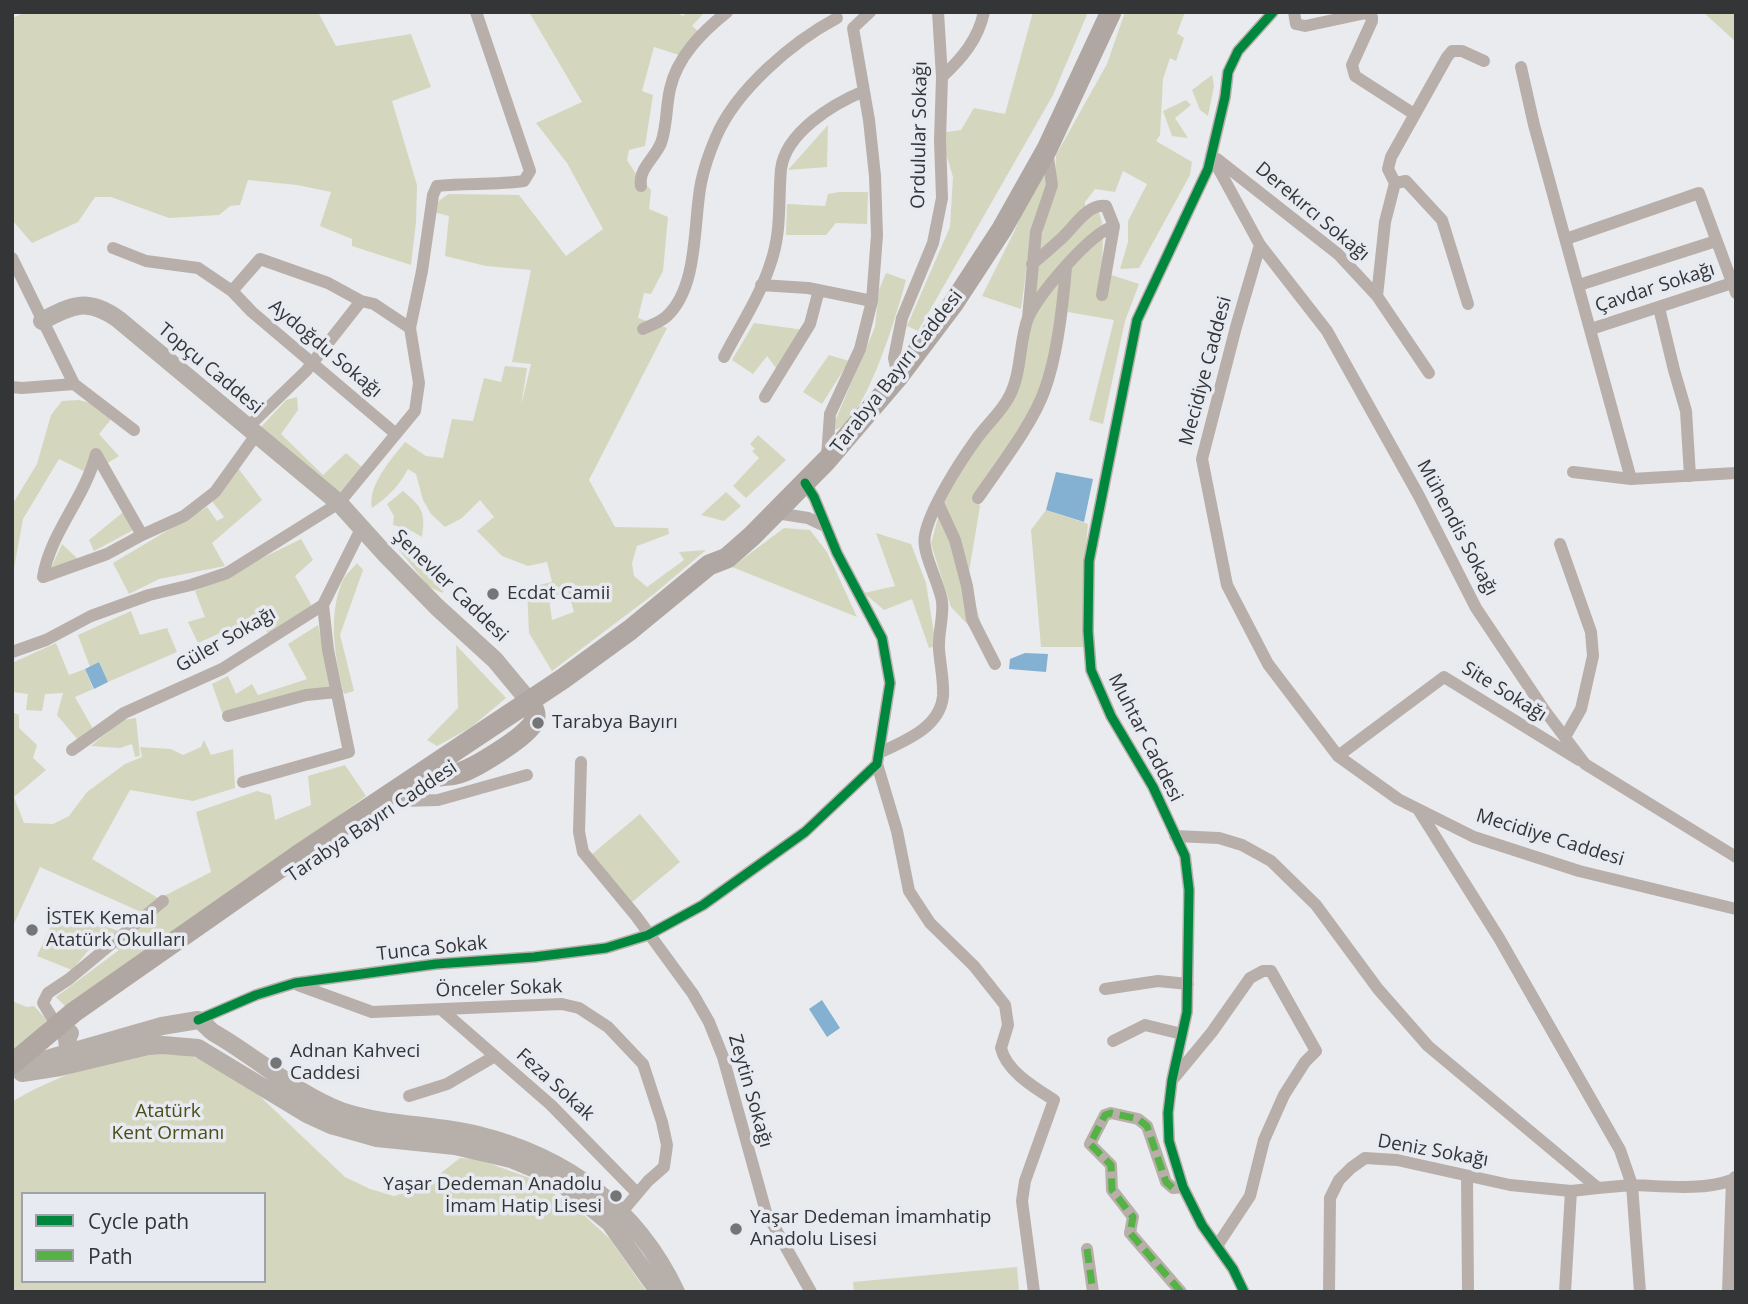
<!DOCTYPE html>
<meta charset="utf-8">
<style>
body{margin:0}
#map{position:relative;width:1748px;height:1304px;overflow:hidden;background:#e9ebee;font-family:"Open Sans",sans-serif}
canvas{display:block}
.frame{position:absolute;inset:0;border:14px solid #343537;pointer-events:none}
.legend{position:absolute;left:21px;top:1192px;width:245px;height:91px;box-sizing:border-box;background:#e7eaf0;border:2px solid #9fa2a6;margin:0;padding:9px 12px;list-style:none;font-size:21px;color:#343537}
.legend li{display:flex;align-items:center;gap:14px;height:35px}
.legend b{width:35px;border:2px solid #9fa2a6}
</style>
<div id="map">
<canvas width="1748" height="1304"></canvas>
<div class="frame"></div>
<ul class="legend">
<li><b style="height:9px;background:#00873e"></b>Cycle path</li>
<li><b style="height:9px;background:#56b246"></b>Path</li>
</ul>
</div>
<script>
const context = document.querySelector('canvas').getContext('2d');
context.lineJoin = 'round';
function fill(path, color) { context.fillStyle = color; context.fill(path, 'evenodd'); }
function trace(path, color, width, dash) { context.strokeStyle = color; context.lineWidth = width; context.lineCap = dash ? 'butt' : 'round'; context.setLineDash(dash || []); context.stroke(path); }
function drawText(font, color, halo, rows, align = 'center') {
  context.font = font + ' "Open Sans",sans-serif'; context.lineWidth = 7; context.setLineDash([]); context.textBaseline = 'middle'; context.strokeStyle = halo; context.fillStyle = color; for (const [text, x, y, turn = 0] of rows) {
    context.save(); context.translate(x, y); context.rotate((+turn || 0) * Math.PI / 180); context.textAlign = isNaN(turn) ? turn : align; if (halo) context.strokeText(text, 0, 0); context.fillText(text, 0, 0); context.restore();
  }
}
const green = new Path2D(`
 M27,12H318L336,46L411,34L431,87L392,101L417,185L416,222L411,265L352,246V239L320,226L331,192L297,185L248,180L240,205L230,206L219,215L169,218L111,197H95L78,222L32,243L12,220V18Z
 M529,12H676L683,16L687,12L704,13L692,26L698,31L679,55L654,47L642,91L653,95L645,146L629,150L627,160L636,174L651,190L649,209L668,217L663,271L651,294L644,293L638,318L667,328L589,480L615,527L668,528L669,534L637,546L632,563L634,576L647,587L684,560L679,552L706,550L654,594L552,671L529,633L527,588L552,582L547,562L528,566L502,556L477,531L494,517L480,500L462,518L445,527L431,514L423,500L416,474L408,469C399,486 388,497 372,508C367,486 392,458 405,442L426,456L443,458L452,419L473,421L484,378L501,382L505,366L527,368L521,406L531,364L512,362L531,270L486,266L445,256L449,216L433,212C434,203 441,199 449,194L519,195L566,256L603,229L567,163L536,123L582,102ZM568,591L574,612L552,620L549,598Z
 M1033,12H1088L1053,95L918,331L907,326L950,227L953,177L940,133L961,130L974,108L1005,114Z
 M1125,12H1185L1177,33L1184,38L1176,61L1170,58L1163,79L1160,135L1156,141L1192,162L1190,175L1139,268L1120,269L1128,242V221L1147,184L1123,171L1115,192L1095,189L1085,202V210L1036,256L1055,186L1056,155L1107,64Z
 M1703,12H1733L1736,16V42Z
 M1212,75L1214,86L1208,116L1200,110L1192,90Z
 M1186,100L1191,105L1175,118L1188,138L1172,136L1163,111Z
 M828,125L827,167L788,170Z
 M1042,166L1047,186L1032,228L1021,309L982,296L1014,232Z
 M839,192H868L867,224L836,223L826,235H786L787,204L825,206L828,194Z
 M1098,208L1102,223L1099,232L1031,311L1033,266Z
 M1103,235L1102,272L1139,284L1125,321L1103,424L1089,420L1114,320L1068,312V268Z
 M1064,272L1044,389L976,500L980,506L968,578L987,645L951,607L931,544L941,506L976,443L1013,399L1030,319Z
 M886,273L906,280C898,310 866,421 835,430L833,426L875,327L879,290Z
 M754,323L804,330L779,372L767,356L753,374L732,360Z
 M829,355L849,361L822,404L803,392Z
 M297,397L298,410L281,434L323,475L346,453L362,467L336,496L261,427L286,400Z
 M79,400L98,405L113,417L99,434L119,456L90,474L59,459L23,519L12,579V505L37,464L51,415L62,401Z
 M758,435L786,460L746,498L733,486L759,458L752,451L755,449L750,444Z
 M238,468L262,500L212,543L225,566L159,579L129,594L113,563L207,507L217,521L224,517L212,501Z
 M403,491C422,507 426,512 422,537L408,529L393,525L394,516L387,504Z
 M726,492L741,506L724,521L701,515Z
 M127,509L137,528L94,551L89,540Z
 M1046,510L1088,524L1084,567L1085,647H1041L1031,530Z
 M784,528L810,530L827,552L857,617L732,567Z
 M876,533L911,544L926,583L936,646L929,648L912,599L884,610L864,593L895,586Z
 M301,539L313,560L295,576L312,606L269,634L256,617L198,643L188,622L205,617L195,591Z
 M411,542L447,580L443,593L429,587L399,550L401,543Z
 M62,544L79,560L51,568Z
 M357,563L363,570L340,635L354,691L344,694C335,658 327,616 343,580C346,574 353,568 357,563Z
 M131,611L140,635L167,628L177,652L108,682L99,662L90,667L78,635Z
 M318,625L332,689L223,715L212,684L228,676L236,694L252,684L258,695L307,679L288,644Z
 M56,643L69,675L85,669L93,689L75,697L93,729L78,740L57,715L63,693L45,694L42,711L26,710L28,694L12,692V663Z
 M456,645L506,698L470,728L437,746L427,740L458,708Z
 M12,712L19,715V728L37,745L33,758L46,770L14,797L24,823L53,824L69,816L87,792L125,764L142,757L140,747L171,749L183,755L201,747L204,740L211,755L233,749L235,788L193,801L130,790L92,859L158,898L141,912L40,867L12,928Z
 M136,718L140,756L135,757L132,744L120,748L91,746L122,720Z
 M345,765L366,796L69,1010L56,997L119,950L98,939L72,970L37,956L59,908L126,934L164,896L211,872L196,812L257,791L271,795L275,820L311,805L308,776Z
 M640,814L680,862L631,903L591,855Z
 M12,1001L27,1007L34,1006L47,1020L28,1043L12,1055Z
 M175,1052L212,1062L249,1086L345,1177L370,1189L394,1196L423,1187L460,1158L477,1159L527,1177L575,1207L610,1239L647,1292H12V1102C39,1084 105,1058 136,1054C149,1053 162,1053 175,1052ZM23,1194H264V1281H23Z
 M1017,1267L1019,1292H854L853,1282Z`);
const water = new Path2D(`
 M1056,472L1093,479L1084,522L1046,510Z
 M1025,653L1048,654L1046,672L1009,669L1010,659Z
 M99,662L108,682L94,689L85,669Z
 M822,1000L840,1028L827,1037L809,1009Z`);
const street = new Path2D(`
 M1294,12L1296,24L1305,26L1366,13L1372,17V21L1352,65L1355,76L1414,114
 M1521,67L1534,125L1631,479L1736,473
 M942,77C962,58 978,40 984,12
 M1211,155L1260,245L1327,331L1419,496L1476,608L1545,711L1585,764L1736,857
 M1217,159L1338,254L1377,296L1429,373
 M1395,183L1388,169L1391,157L1447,57L1452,51H1462L1484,61
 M641,186C638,169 655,158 661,143C667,127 666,106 670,89C677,57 702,32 727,12
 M1566,239L1699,193L1736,293
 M1260,245L1236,327L1202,459L1227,585L1268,664L1338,756L1398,799L1474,837L1579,871L1736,909
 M12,258L74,384L134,430
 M1032,264C1042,256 1052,247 1062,238C1074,227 1088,203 1106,206L1114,226
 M761,285L808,288L872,301
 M1579,285L1716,241
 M232,291L252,312L396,434
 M1377,296L1385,222L1395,183L1406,181L1442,220L1468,304
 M1659,308L1674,370L1686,411L1690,476
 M1028,318L1036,232L1052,185L1047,150
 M410,328L422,271L433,195L437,186C466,183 495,185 524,181L530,171L476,12
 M643,329C651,325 661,322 667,316C699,286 693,223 701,183C704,168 710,151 716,137C736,90 792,42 837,18
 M1591,329L1732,283
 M724,357C739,328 760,296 770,265C782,232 778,203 781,169C786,132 833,104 864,91
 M898,377L894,358L902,318L933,243L942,198L940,140L942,77L938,12
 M12,387L22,388L74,384
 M765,397L810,324L819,290
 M247,428L306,371L361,301
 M96,454L142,535L107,554L43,577C50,533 85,498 96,454Z
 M827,457L830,414L860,349L872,301L877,235L875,176L869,120L853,28L870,12
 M1573,472L1631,479
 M978,498C999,467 1033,424 1045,389C1058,353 1063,305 1066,267
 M938,503L955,540L967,586L972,619L995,664
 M776,513L808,518L825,526
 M142,535L184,516L215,492L256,435
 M1560,544L1591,632L1593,656L1581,709L1565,737
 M12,652L46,640L91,616L149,595L191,585L227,573L339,503L415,411L419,383L410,328L374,304L361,301L328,283L260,259L232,291L198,268L146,261L113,248
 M228,716L306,695L337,692
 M72,750L124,713L222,669L323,605L362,527
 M879,753C904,741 940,728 943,696C944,681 940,664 939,649C938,633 944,616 942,601C939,582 921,552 925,535C930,509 959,463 975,441C985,426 1002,412 1010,395C1022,371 1019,341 1028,318C1039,294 1089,234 1114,226L1102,295
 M1338,756L1444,677L1579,760
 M581,762L579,832L583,852L636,916L693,994L709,1022L723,1057L766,1212L811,1292
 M877,764L897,831L909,891L930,923L974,966L1005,1005L1008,1025L1001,1048C1006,1071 1035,1088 1054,1100L1025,1181L1022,1201L1034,1292
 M243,782L349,752L328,650L323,605
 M401,801L438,800L527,775
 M1175,836L1219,838L1242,845L1271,861L1316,905L1378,989L1428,1046L1598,1188L1632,1185L1620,1150L1499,938L1418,809
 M298,985L372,1012L562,1004L579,1008L608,1027L643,1064L662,1122L667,1145L664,1167L648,1181L621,1213
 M1105,989L1158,981L1188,984
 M442,1010L551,1105L637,1193
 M198,1020L256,995L295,983L436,964L534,957L606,948L648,935L703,905L805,832L877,764L890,683L882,638L837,553L814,497L805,483
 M57,1026L43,1003L48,993L69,979L163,901
 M1113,1041L1145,1025L1182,1034
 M1174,1078L1212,1032L1250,978L1263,971H1271L1316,1051L1305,1062L1284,1095L1264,1140L1250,1196L1217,1246
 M409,1096L447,1084L495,1056
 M1467,1177L1468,1292
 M1087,1249L1093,1292
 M1181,1292L1130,1233L1133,1217L1112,1190L1111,1165L1090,1144L1105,1115L1111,1113L1138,1119L1147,1126L1166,1182L1173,1188L1183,1187
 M1244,1292L1233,1269L1202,1225L1183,1187L1169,1141L1168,1113L1172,1080L1187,1012L1189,890L1185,856L1153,787L1111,716L1091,670L1088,631L1089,561L1137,320L1208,169L1225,97L1228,72L1238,51L1273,12
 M1329,1292L1330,1198L1339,1180L1351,1168L1365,1158L1397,1160L1510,1185L1571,1191L1598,1188
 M1565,1292L1571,1191
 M1640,1292L1632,1185C1664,1186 1702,1191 1732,1180
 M1728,1292L1732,1180L1735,1177`);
const secondary = new Path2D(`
 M42,321C73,304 88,298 118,319L339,503L386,555L437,607L495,660L529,701
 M70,1033L67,1039L68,1047L80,1051
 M33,1063L162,1026L198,1020C206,1023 207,1029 214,1033C258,1058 294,1093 341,1111C385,1126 434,1124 478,1135C567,1157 637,1209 676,1292
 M22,1073L60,1067L148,1046L163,1045L198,1048L307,1114L331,1125L377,1138L455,1146L511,1159L554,1177L610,1223L659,1292`);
const primary = new Path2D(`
 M440,776C447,775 455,775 462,772C476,767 530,735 534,721C537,714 533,707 529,701
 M12,1064L74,1012L297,856L564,678L630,630L709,565L727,558L752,536L827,460L898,377L953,304L1002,229L1047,149L1111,12`);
const quiet = new Path2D(`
 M1087,1249L1093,1292
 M1181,1292L1130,1233L1133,1217L1112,1190L1111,1165L1090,1144L1105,1115L1111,1113L1138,1119L1147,1126L1166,1182L1173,1188L1183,1187`);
const cycleway = new Path2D(`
 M198,1020L256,995L295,983L436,964L534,957L606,948L648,935L703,905L805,832L877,764L890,683L882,638L837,553L814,497L805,483
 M1244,1292L1233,1269L1202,1225L1183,1187L1169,1141L1168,1113L1172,1080L1187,1012L1189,890L1185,856L1153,787L1111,716L1091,670L1088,631L1089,561L1137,320L1208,169L1225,97L1228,72L1238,51L1273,12`);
const markers = [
 [493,594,7,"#737577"],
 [538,723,7,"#737577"],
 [32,930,7,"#737577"],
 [276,1063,7,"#737577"],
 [616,1196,7,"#737577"],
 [736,1229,7,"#737577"]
];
const streetNames = [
 ["Ordulular Sokağı",920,135,-89],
 ["Derekırcı Sokağı",1312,212,40],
 ["Çavdar Sokağı",1655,288,-18],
 ["Aydoğdu Sokağı",325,349,40],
 ["Topçu Caddesi",210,369,40],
 ["Mecidiye Caddesi",1206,371,-75],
 ["Tarabya Bayırı Caddesi",897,372,-52],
 ["Mühendis Sokağı",1457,528,62],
 ["Şenevler Caddesi",450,586,44],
 ["Güler Sokağı",226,640,-30],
 ["Site Sokağı",1504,692,32],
 ["Muhtar Caddesi",1145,738,63],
 ["Tarabya Bayırı Caddesi",372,822,-34],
 ["Mecidiye Caddesi",1550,838,17],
 ["Tunca Sokak",432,949,-6],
 ["Önceler Sokak",499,989,-2],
 ["Feza Sokak",555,1085,42],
 ["Zeytin Sokağı",750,1091,74],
 ["Deniz Sokağı",1433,1151,10]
];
const poiNames = [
 ["Ecdat Camii",507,594],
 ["Tarabya Bayırı",552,723],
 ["İSTEK Kemal",46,919],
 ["Atatürk Okulları",46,941],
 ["Adnan Kahveci",290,1052],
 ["Caddesi",290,1074],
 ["Yaşar Dedeman Anadolu",602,1185,"right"],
 ["İmam Hatip Lisesi",602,1207,"right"],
 ["Yaşar Dedeman İmamhatip",750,1218],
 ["Anadolu Lisesi",750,1240]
];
const parkNames = [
 ["Atatürk",168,1112],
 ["Kent Ormanı",168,1134]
];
fill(green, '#d4d7be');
fill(water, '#84b0d1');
trace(street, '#b8afaa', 12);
trace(secondary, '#b7afa9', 18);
trace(primary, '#b0a7a2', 21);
trace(quiet, '#56b246', 7, [14, 7]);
trace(cycleway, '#00873e', 9);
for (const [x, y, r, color] of markers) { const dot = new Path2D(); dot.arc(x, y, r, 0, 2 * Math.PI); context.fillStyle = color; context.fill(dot); trace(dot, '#e7eaf0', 2.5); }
drawText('19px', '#343537', '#e7eaf0', streetNames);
drawText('19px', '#343537', '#e7eaf0', poiNames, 'left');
drawText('19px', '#4b4e17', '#e7eaf0', parkNames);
</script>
